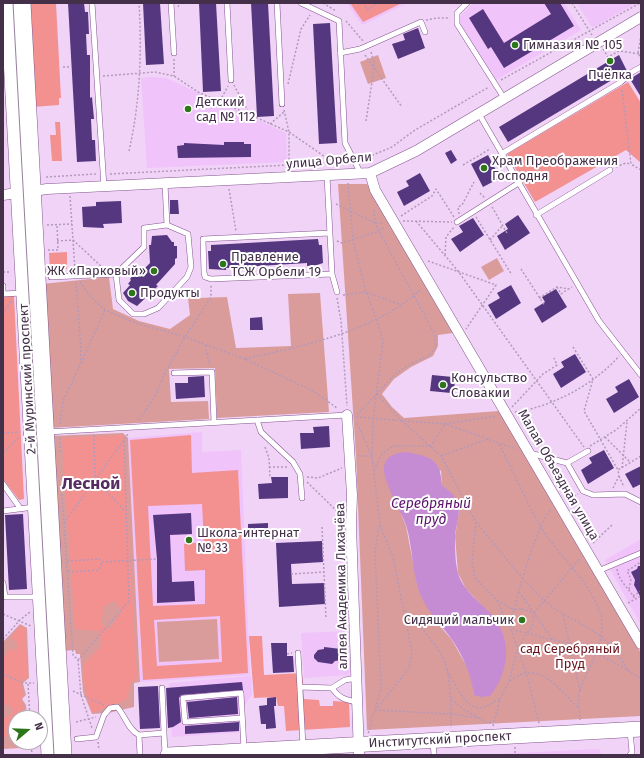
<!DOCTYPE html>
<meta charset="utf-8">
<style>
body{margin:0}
#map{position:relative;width:644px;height:758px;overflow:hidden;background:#f1d3f8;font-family:"Fira Sans",sans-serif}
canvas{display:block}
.frame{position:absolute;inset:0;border:4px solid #443049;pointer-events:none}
.north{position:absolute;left:8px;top:710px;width:40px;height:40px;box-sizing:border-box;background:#fff;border:1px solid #b4acb6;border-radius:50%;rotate:71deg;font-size:11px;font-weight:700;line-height:16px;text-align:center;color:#443049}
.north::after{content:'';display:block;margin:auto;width:14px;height:18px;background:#2e761a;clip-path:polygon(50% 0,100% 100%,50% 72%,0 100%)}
</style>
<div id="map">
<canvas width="644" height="758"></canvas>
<div class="frame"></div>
<div class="north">N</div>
</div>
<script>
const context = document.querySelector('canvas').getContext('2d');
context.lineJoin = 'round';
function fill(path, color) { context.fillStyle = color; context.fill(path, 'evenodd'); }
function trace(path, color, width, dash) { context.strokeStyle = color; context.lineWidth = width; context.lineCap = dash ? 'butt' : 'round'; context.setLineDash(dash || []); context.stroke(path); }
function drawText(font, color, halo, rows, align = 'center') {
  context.font = font + ' "Fira Sans",sans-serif'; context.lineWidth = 4; context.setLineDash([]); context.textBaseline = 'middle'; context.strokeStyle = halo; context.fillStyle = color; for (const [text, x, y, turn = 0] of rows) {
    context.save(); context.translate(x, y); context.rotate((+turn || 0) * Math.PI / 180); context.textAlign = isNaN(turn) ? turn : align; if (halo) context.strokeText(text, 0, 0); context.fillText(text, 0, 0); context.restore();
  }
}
const built = new Path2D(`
 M347,3H408L362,25Z
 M473,3H564L581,30L496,80L460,23V16Z
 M577,3H636L594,27L591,26Z
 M151,77L166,78L286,133L287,162L147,168L141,78Z
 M202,432V452L241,450L250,675L140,682L128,438Z
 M641,539V625L605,560Z
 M347,631L349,675L304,678L301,633Z
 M251,676L252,695L244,705L246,732L172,737L169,683Z
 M600,749L601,755H485L515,753Z`);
const green = new Path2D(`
 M378,55L386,78L368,84L360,62Z
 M338,184H367L453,333L438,335V346L433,356L411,367L394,379L382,394L392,407L404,418L499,411L641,653V716L367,730L356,456ZM441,470L442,485L455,498L459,512L455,536L458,573L466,589L493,617L503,634L474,695L472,679L466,665L452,640L439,625L417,583L406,526L401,514Z
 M497,258L504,271L489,280L481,267Z
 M109,277L113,309L139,321L170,329L190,315L187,290L197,289L198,298L227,297L236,348L291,346L288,294L320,293L329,412L217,418L215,368L169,369L171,402L208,401L209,419L49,428L42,284Z
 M123,433L128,438L140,682L134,683V707L108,713L92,714L83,692L80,654H76L75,650L62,651L49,436Z
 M217,619L219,659L159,662L157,622Z
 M20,624L27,628L29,678L23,683L26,695L22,699L26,705L27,718H16V742H28L20,748L3,749V642Z`);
const forest = new Path2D(`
 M27,3H56L61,98H59V105L33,107Z
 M350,3H402L363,22Z
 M628,82L641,103V163L626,150L535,202L507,154Z
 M55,122H60L62,161H52L50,135H56Z
 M67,252V269L50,270L49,253Z
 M3,296H14L24,499L19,500L3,479Z
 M123,435L137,679L131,682L126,700L92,713L85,692L83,665L102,645L99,631L75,629L62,438ZM116,601L121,612L110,629L101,624L104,607L111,602Z
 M191,435L192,473L238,470L248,673L143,680L130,440ZM202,504L204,542L184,544L185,571L205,570V604L153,606L148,506ZM220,616L222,662L157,666L154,620Z
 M20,626L25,629L28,677L21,681L23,694L21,704L24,706L25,718H16V733L3,737V718L9,716L13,712L12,707L5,704L3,700V655L5,656L11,648L16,651L18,645L11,637Z
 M249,636H262L264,675L302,673L304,699L319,700L320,706H333V701L349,702L350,727L286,731L284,706H278L276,697L254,698Z`);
const water = new Path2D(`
 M406,452C431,457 440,458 442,485C446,489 453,493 455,498C463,510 456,524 455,536C455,548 455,562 458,573C463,591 480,602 492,615C513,639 509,673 490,696L481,697L474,695C471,675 464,658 453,641C444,628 432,617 424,602C411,578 414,550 406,525C401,511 383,482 384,468C385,455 396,453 406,452Z`);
const building = new Path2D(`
 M68,3H84L85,12H88L89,34H86L87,55H90V98L92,97L94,119H91L92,140H95L96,161L77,162Z
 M143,3H160L164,64L146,65Z
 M199,3H216L221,91L203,92Z
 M251,3H268L274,116L257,117Z
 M544,3H560L574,26L504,68L491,47L488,49L469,18L483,9L504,43L551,14Z
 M330,23L337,143L319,144L313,24Z
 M418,28L425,48L398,59L392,44L405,40L403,34Z
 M619,55L627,71L508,142L499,127Z
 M641,72V97L630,79Z
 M224,142H244V144H251V157L178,158L177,146L184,145V143L224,145Z
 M451,150L457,160L451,164L445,153Z
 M488,155L500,178L483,187L471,164Z
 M420,173L430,191L404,206L397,192L409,186L406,181Z
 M170,200H178L179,214H170Z
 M121,201L122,223L103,224L104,228L83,227L82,207L96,206V202Z
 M518,215L530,233L505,250L497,236L508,229L505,224Z
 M473,218L484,235L460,252L451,239L463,232L459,226Z
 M167,235L172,242H174V246H177V258L175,259V264L156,285L158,286L137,306L128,301L123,293L130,285L128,284L131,280L130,279L137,270L139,272L141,269L143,270L150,263L149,245H151L152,236Z
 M318,239L319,245H322L323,263L317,265L307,266V263L226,268V270L209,269L208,251H211V245Z
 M511,285L521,303L496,319L488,305L500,298L497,293Z
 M556,289L567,307L542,323L534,309L545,302L542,297Z
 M262,317L263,330H250V318Z
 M575,354L586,372L561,388L553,374L564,367L561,362Z
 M432,375L453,377L452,381H455L454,389H452L451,393L430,391Z
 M204,376L205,397L176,399L175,383H188V377Z
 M629,379L639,397L614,413L606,399L618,392L615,387Z
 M329,426L330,447L301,449L300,433H314L313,427Z
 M604,450L614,468L588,484L581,470L592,463L589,458Z
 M641,466V484L633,488L625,474Z
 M271,477H288V498L259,499L258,484L272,483Z
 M191,513L192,534L170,535L172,582L194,581L195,601L157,603V559L153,515Z
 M23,514L27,589L9,590L5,515Z
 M268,523V529L248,530V524Z
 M322,541L323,562L291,564L292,584L324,583L325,604L279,607L276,543Z
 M638,566H641V598L634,585L635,580L631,572L637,569Z
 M271,643H287V656H293L294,672L273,673Z
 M324,647L341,649L345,652V656L342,660L335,661L332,664L318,662L314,658V655L318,650L324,649Z
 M242,682L243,690L181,695L179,698L181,722L173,727L168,728L166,688Z
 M158,686L160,728L140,729L138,687Z
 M237,697L238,714L189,718L187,702Z
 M276,697V706H274L276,728L266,729V724H261L259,706L267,705V698Z
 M239,722V731L185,734V726Z`);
const path = new Path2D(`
 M323,3L336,11
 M363,3L367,10L378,3
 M572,3L592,35
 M178,7L180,3
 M426,20L437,18H450
 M346,21L363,41
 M641,35L638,53L641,58
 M603,49L608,57L619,51L641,54
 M365,55L402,107
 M174,59V76
 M63,67H71
 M103,76L155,72L174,76L198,92L289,132L334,163
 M501,80L640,3
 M288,84L301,29L310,15
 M234,85L250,115
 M622,90L631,164L641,170
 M220,101L228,86
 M284,110L289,132V165
 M366,121L374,69V62L371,52
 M270,124L284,112
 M129,151C140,103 142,52 139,3
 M361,160L392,147L415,130L489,87
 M463,165L490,149
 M616,167L626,163L631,164
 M110,174L348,162
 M46,177L96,174
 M348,183L353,240L366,292L377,320L383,341L373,419L372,456L380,525L393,557L412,652L409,668L372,715L370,730L368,733
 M229,189L236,231
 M480,193L485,198
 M70,196L75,270
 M336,204L375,223H384
 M492,207L507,233
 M459,214L458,207L462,205L474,182
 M401,216L432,196L436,189L454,217
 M476,217L512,275
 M403,221L452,222
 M416,221L458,271L584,447
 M47,225L72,224
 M490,240L503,225
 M57,241L73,240L103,268
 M337,241L342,243L379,231L385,227
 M48,250H58L57,224
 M445,255L446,237L454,227
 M428,261L496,285L466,329
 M521,269L545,306
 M3,272H9
 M80,282L91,297L105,310L136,323L185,337L245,359L315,392L337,408
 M557,287L561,294L568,289
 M343,295L366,292L401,305
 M337,298L341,321L347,406
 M539,298L557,287L569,289L572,287
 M3,313L12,300
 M205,345L210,366
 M573,347L593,379L584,411L618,470
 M245,359C304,345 376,332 421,289
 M81,363L105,310
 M377,394L402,421L441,456L476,522L472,562L475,578L496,599L510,627L526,672L539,723
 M512,407L543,374L557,365L554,358
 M515,412C552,407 595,384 619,356
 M357,415L396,373L412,363L429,356L436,347L434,333L379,231L375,223L374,208
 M356,417L445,424L516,449
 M139,420L154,398L165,373L185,337L211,297V285
 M357,423L372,456H358
 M60,424L63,401L80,365L81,351L76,282
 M3,433L20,432
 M94,435L95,479L125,511
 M605,437L630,462
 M60,438V452
 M499,444C513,471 525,499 540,526C556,554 602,592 602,625C602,650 588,667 580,690C577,699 580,711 580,720
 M590,446L616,430L641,408
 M265,447L269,458L270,478
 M3,453L20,436
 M441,456L488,439
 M269,467H287
 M622,468L627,422
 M374,470L382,454L393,446H431L445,424L496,416
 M619,476L624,487
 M307,477L318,478L342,468
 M307,482L343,517
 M613,488L619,476L618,470L641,456
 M62,494L73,655L78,660L81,695L92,728
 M567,500L578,494
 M476,522C498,548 519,577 544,600C562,616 585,624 603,638C614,648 621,659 629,671
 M64,523L124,440
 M322,527L326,618
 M379,527L375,552L381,689L375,710L451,714L480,718L485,722L493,723
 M593,543L612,525
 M67,561L99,559L102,562L157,559
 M617,569C619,582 629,588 635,599
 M68,572L99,570L102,562
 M291,574L324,572
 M629,589L631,579L627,571L641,562
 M519,592L553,640C585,645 614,661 641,679
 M633,596L641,591
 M497,600L514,610C518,592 539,518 552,509
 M628,603L641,596
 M522,609L534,613L532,627L527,633L517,631L510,627V620L514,610Z
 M405,610C420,627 441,647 447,669C451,688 451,708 451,728
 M534,613L580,558
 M3,614L31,626
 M563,615L580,691
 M3,639L20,620L30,612
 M287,654L292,653
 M78,660L129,601L124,439L128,434
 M447,670C453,680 465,708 479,708C487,707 493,702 500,699
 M3,674L23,683H34
 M510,681C538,658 559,689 579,709
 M28,684L30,718
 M73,691L104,705
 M451,699L463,709L479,718
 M76,722L96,717
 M493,726L500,699L509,681L517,650L527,633L553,640
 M31,742L32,755
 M98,742L99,750
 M515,747V755`);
const lane = new Path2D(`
 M92,3L104,187
 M171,3L174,53
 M227,3L231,80
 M277,3L282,104
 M301,3L339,21L345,143L361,174
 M467,3L457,13V24L504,98
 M340,53L360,49L421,22L425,32
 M479,114L599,321L641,375
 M503,153L621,82L632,72L641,67
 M327,176L332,274L337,292
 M165,184L167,225L188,234L191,267L187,277L158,308L144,314H133L119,300L116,274L144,247V228L167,225
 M536,215L610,170
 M457,222L520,182
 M330,233L203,239L204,272L205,277L211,279L332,274
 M51,277L116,274
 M3,286V294
 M3,294L22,293
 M174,373L212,372L214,422
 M257,420L261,432L293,462L300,474L302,498
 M47,432L347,415
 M530,453L567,463L583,491L593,495L625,494L641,502
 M567,463L588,451
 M3,484L20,508
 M3,511L34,507
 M598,571L641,553
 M3,583L5,597H39
 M298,653L303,746
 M300,687L332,688L345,680L357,678
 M162,688L165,755
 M332,688C339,698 345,700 357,702
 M242,718L185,722L183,698L241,693C242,712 243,731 244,749
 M139,735L164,733
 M77,739L96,737L104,715L110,708L117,707C125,715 128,730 139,735L140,755
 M433,741L434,755
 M630,755L632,752L630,731`);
const street = new Path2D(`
 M370,173L375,190L641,644
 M3,195L47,189L370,173L416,151L641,17
 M347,415L352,495L351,526L359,755`);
const secondary = new Path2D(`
 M8,3L49,755
 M23,3L64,755
 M168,755L641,729`);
const tram = new Path2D(`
 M13,3L54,755`);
const markers = [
 [515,45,4,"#2e761a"],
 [610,61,4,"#2e761a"],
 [188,109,4,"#2e761a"],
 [484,168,4,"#2e761a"],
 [223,264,4,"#2e761a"],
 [154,271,4,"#2e761a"],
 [132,293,4,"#2e761a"],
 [443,385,4,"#2e761a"],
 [189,540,4,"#2e761a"],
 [522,620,4,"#2e761a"]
];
const poiNames = [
 ["Гимназия № 105",523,45],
 ["Пчёлка",610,75,"center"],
 ["Детский",196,102],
 ["сад № 112",196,117],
 ["Храм Преображения",492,161],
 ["Господня",492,176],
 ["Правление",231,257],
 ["ТСЖ Орбели 19",231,272],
 ["ЖК «Парковый»",146,271,"right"],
 ["Продукты",140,293],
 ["Консульство",451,378],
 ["Словакии",451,393],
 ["Школа-интернат",197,533],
 ["№ 33",197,548],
 ["Сидящий мальчик",514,620,"right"]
];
const streetNames = [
 ["улица Орбели",329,161,-5],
 ["2-й Муринский проспект",28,379,-93],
 ["Малая Объездная улица",558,475,60],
 ["аллея Академика Лихачёва",342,586,-91],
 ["Институтский проспект",440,740,-3]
];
const parkNames = [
 ["сад Серебряный",570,649],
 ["Пруд",570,664]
];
const waterNames = [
 ["Серебряный",431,504],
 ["пруд",431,520]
];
const districtNames = [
 ["Лесной",91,484]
];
fill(built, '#f0c3fa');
fill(green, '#da9c9b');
fill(forest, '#f39191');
fill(water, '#c58bd3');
fill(building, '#553780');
trace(lane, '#83568e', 6);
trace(street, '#83568e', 11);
trace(secondary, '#83568e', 16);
trace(path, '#b399b9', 1.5, [2, 2]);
trace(lane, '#fff', 5);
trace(street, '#fff', 10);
trace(secondary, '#fff', 15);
trace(tram, '#977e9d', 1);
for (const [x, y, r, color] of markers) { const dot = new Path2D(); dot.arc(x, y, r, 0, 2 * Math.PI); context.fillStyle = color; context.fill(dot); trace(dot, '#fff', 1.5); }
drawText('13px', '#443049', '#fff', poiNames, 'left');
drawText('13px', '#443049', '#fff', streetNames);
drawText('13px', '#6b151f', '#fff', parkNames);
drawText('italic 14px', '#5c146c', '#fff', waterNames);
drawText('bold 17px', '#572c61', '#fff', districtNames);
</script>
